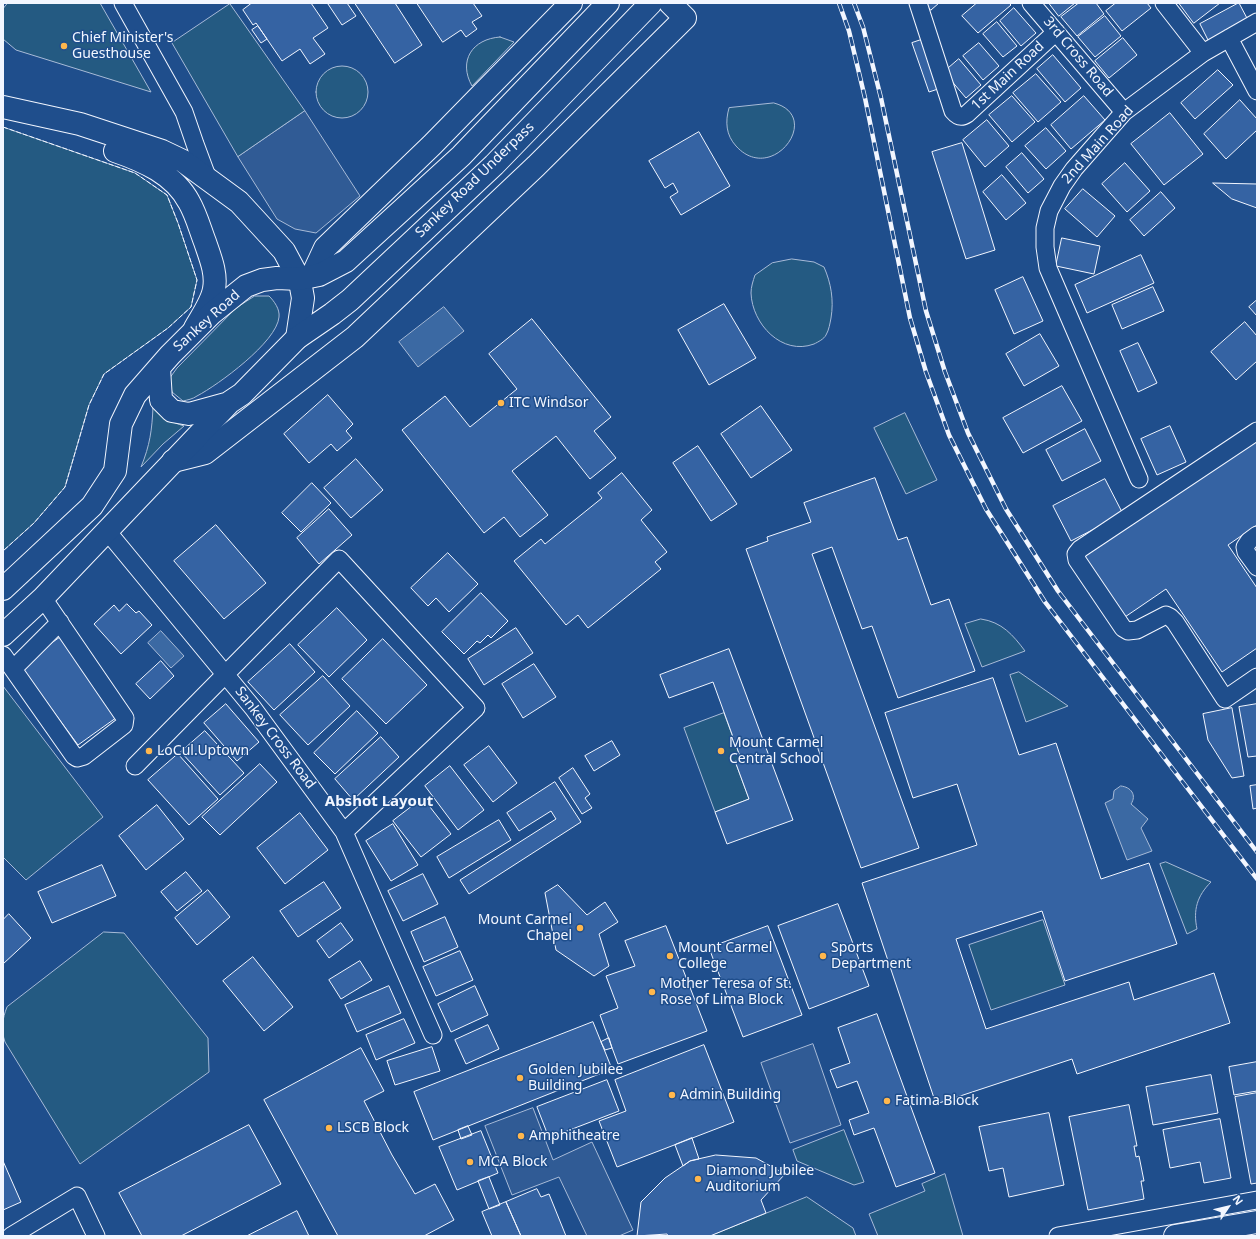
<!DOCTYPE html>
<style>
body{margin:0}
#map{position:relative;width:1260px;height:1239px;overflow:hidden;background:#1f4e8c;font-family:"Noto Sans",sans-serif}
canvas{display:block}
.frame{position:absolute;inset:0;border:4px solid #f2f6ff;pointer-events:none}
.north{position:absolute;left:1208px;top:1187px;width:40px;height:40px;-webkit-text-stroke:3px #1f4e8c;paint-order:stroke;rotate:55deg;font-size:11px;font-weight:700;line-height:16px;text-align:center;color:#f2f6ff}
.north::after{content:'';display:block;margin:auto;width:14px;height:18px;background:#f2f6ff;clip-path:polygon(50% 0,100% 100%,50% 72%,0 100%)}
</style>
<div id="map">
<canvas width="1260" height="1239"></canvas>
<div class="frame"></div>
<div class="north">N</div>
</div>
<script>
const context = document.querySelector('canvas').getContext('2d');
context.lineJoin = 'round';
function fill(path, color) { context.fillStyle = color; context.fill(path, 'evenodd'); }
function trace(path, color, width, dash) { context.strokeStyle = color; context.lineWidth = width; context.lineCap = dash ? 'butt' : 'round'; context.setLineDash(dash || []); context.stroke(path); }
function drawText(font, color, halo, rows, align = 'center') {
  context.font = font + ' "Noto Sans",sans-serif'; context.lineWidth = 3; context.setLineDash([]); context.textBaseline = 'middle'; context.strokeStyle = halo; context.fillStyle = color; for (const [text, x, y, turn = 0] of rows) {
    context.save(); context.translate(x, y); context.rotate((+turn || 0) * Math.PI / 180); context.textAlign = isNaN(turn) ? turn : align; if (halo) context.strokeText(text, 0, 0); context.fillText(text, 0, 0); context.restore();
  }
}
const green = new Path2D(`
 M8,3H100L151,92L16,50L3,39V9Z
 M230,4L305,111L238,157L172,43Z
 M500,37L514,42L472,86C458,61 472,39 500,37Z
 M316 92a26 26 0 1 1 52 0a26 26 0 1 1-52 0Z
 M774,103C824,116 772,186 736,146C726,135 725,122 729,108Z
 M3,127L135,173L167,195L178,223L197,280L191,307L168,328L104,374L89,405L65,487L34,523L3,551Z
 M792,259L814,262L824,267C831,283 834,300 831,318C830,323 829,330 826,335C824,339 818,342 814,344C782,356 752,324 751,293C751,287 753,281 755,275L772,263Z
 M255,296H269C274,301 280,309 279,317C277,342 218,385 197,396C193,399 187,400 183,401L172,392L169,379L177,368L236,308Z
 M153,407C161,418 172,422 184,426L163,444L141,467C150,445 152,430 153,407Z
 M905,413L937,480L906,494L874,428Z
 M981,619C1002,622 1013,635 1025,651L982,667L965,624Z
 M1019,672L1068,706L1026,722L1010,675Z
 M3,686L103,817L26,880L3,857Z
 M724,713L741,759L735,761L749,799L715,812L684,728Z
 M1166,862L1211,882C1197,896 1193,910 1197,929L1187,934L1160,864Z
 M1043,920L1065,985L991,1010L969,945Z
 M104,932L124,933L208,1038L209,1072L80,1164L5,1042C1,1030 2,1019 7,1007Z
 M844,1130L864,1182L854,1185L797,1161L793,1150Z
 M945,1174L963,1236H878L869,1214L925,1191L922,1184Z
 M807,1197L853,1228L856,1236H710Z`);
const parking = new Path2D(`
 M305,111L360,196L316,233L295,229L277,219L238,157Z
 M813,1044L841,1125L790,1143L761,1063Z
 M533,1108L553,1160L592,1142L633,1230L619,1236H587L559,1177L512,1195L485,1126Z`);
const water = new Path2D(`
 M444,307L464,331L418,367L399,342Z
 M161,631L184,656L171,668L148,643Z
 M1121,786C1131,787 1137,795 1131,804L1148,819L1141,828L1152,851L1127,860L1105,803L1113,799L1114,791Z`);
const building = new Path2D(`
 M252,3H311L328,28L313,38L325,54L310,64L300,49L282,61L256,23L253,25L243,10Z
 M329,3H347L356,16L342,25L328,4Z
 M355,3H395L422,45L395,63Z
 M417,3H473L482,16L472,22L477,29L466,37L461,30L443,42Z
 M925,3H939L931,10Z
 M977,3H1009L1011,5L978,33L962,16Z
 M1049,3H1075L1059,16Z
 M1079,3H1096L1104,14L1077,36L1061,17Z
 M1116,3H1147L1151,8L1122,31L1106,11Z
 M1179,3H1220L1194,23Z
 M1239,3L1249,22L1210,44L1200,24Z
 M1014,8L1036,33L1021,46L1000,21Z
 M1105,16L1121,36L1095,57L1078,37Z
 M997,22L1017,46L1003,57L983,34Z
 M258,26L267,39L261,43L252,30Z
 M1123,38L1137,55L1109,78L1095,61Z
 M921,40L938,89L929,92L912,43Z
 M979,43L999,66L983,80L963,56Z
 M1053,55L1081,88L1065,102L1037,69Z
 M959,59L981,85L966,98L944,72Z
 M1218,70L1233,85L1195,119L1181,103Z
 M1036,74L1061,102L1038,122L1013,93Z
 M1012,96L1035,122L1012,142L989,115Z
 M1084,96L1105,120L1071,149L1051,125Z
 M1240,100L1257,119V130L1226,159L1204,134Z
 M1170,113L1203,154L1164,185L1131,144Z
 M987,120L1009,146L985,167L963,140Z
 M1046,128L1066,151L1046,169L1025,146Z
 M699,132L730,186L681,215L670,197L678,192L673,183L665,188L649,161Z
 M962,143L995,250L966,259L932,152Z
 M1022,153L1044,179L1028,193L1006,167Z
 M1125,163L1150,191L1127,212L1102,184Z
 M1002,175L1026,203L1006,220L983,192Z
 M1213,183L1257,184V208L1232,199Z
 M1083,189L1115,216L1097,237L1065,209Z
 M1161,192L1175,208L1144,236L1130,220Z
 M1062,238L1100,246L1094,274L1056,266Z
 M1141,255L1154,283L1087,313L1075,285Z
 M1023,277L1043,321L1014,334L995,290Z
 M1153,287L1164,311L1122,329L1112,305Z
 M1257,300V316L1249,307Z
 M724,304L756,358L709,385L678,330Z
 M532,319L611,417L594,431L616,458L590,479L556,436L512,471L548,515L520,537L504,517L484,533L402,430L445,396L470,427L517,389L489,354Z
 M1245,322L1257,336V361L1236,380L1211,352Z
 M1040,334L1059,366L1024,386L1006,354Z
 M1138,343L1157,383L1138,392L1120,351Z
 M1062,386L1082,421L1023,453L1003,418Z
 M328,395L353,424L346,431L352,438L337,451L331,444L309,463L284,434Z
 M761,406L792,450L751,478L721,434Z
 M1170,426L1186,462L1157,475L1141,439Z
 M1085,429L1101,461L1062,481L1046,450Z
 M1257,436V525L1228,545L1257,588V648L1222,672L1166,589L1122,619L1079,555Z
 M698,446L737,504L711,521L673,463Z
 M356,459L383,490L351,518L324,488Z
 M622,473L652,510L641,520L667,552L655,562L661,569L588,628L578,615L566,625L514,561L541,539L545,544L602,498L598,493Z
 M875,478L898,540L907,537L931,605L949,599L975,671L898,698L872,626L862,629L832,547L812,554L919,848L861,868L746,549L768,541L767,537L811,522L804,503Z
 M1105,479L1123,514L1071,541L1053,506Z
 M312,483L331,503L301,532L282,513Z
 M329,509L352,535L319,564L297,538Z
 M216,525L266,583L224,619L174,561Z
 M448,553L478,584L449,612L436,598L428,606L411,588Z
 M481,593L508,621L491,638L488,635L480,643L477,641L464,654L442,632Z
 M127,604L136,613L139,611L152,625L121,654L94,624L114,605L119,611Z
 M337,608L367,640L329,677L298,645Z
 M516,628L533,653L484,685L468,659Z
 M62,636L120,715L78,745L20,666Z
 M383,639L427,685L386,724L342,679Z
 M290,644L315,672L274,710L248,682Z
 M729,649L793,820L727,844L715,812L749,799L735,761L741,759L713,682L669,698L660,675Z
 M161,661L174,676L150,699L136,684Z
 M534,664L556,697L523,718L502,684Z
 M323,676L350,706L308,745L280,715Z
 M993,678L1019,755L1056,743L1101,879L1149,863L1177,944L1065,981L1042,911L956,939L986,1029L1129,982L1134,1000L1214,973L1230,1023L1077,1074L1072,1059L936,1104L862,883L977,845L957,784L913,798L885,713Z
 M226,704L259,742L237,761L204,723Z
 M1257,704V756L1248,757L1239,707Z
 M1232,708L1244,776L1232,778L1208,740L1203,714Z
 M357,711L378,733L335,774L314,753Z
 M205,731L244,773L220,795L181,752Z
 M381,737L399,757L353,800L335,779Z
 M612,741L620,755L594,771L585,756Z
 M489,746L517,783L493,802L464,765Z
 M178,754L218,799L189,825L148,780Z
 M260,764L277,782L220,835L202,817Z
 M450,766L484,810L458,830L425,786Z
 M573,768L590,794L585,798L592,808L582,814L559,778Z
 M555,782L581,822L469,894L460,880L556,819L551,811L519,831L507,813Z
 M1257,785V808L1253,809L1250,786Z
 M423,798L451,834L421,857L393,821Z
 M157,805L184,839L146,870L119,836Z
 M300,813L328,850L285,884L257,848Z
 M499,820L511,840L449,878L437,857Z
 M393,824L418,865L391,881L366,841Z
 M102,865L116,896L52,923L38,892Z
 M186,872L202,891L177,911L161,892Z
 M423,874L438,904L403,921L388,891Z
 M324,882L341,908L298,937L280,911Z
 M558,885L587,915L605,902L618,922L599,934L609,966L594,976L556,950L545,893Z
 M208,890L230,917L197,945L175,918Z
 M838,904L869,986L809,1009L778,926Z
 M9,914L31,938L3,964V920Z
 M445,917L458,947L424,962L411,932Z
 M341,923L353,940L329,958L317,941Z
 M666,926L707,1031L618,1064L600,1015L618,1008L606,976L635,966L625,941Z
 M768,926L802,1015L743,1037L709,948Z
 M460,951L473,980L436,996L423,967Z
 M253,957L293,1007L264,1031L223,981Z
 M360,961L372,980L341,999L329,980Z
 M389,986L401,1013L357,1032L345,1005Z
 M475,986L488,1015L451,1032L438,1004Z
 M877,1014L935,1173L896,1187L874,1128L854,1135L849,1120L869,1113L857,1081L837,1088L830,1070L850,1063L838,1028Z
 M404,1019L415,1043L376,1060L366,1035Z
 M593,1022L612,1069L433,1140L414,1092Z
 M488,1025L499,1049L466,1064L455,1040Z
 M609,1038L612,1048L605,1050L601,1042Z
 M704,1045L734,1122L617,1167L599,1121L626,1111L615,1080Z
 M432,1047L440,1071L395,1085L387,1061Z
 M361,1048L384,1091L364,1101L392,1155L415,1194L435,1184L454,1220L424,1236H338L264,1100Z
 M1257,1062V1091L1234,1095L1229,1067Z
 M1211,1075L1218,1113L1153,1125L1146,1087Z
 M607,1080L619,1111L549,1138L537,1107Z
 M1257,1093V1183L1251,1184L1235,1097Z
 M1129,1105L1137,1146H1134L1136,1157L1139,1156L1144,1181H1141L1144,1199L1088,1210L1069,1117Z
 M1049,1113L1064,1185L1009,1197L1003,1168L989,1171L979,1127Z
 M1220,1119L1231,1178L1204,1183L1200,1162L1170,1168L1163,1130Z
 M249,1125L281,1184L181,1236H142L119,1193Z
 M468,1126L472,1135L461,1139L458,1130Z
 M481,1131L498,1173L457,1190L439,1147Z
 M692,1138L699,1159L690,1161L683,1166L675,1145Z
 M716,1155L756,1158L785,1174L761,1200L766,1213L710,1236H668L667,1234L637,1236L641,1202L665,1178L690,1161Z
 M3,1161L21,1202L3,1210Z
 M489,1177L500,1205L489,1209L478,1181Z
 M537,1189L541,1197L549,1194L566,1236H521L506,1202Z
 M506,1202L521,1236H492L482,1212Z
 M297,1211L309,1236H247Z`);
const street = new Path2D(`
 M123,3L184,112L195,144L208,179
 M918,3L953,111C958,117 961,118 967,114L1056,32
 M1031,3L1124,112
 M1164,3L1203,53
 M1229,38L1257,91
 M1257,431L1080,549L1076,554L1077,560L1123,628L1128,631L1137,630L1166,615L1170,617L1175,622L1225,699L1257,677
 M1139,479L1048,268L1045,247V228L1049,211L1062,186L1074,169L1124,112L1203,53L1257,22
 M107,531L253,708L344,832L433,1035
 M1257,535L1249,541L1245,547L1246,552L1257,567
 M3,655L74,756L77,758L84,756L124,725L125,718L43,598
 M13,669L60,622
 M135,766L339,559L476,708L344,832
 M11,1236L77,1196L96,1236
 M1058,1236L1257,1200`);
const secondary = new Path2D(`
 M3,107L80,124L162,151L183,161L239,202L284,251L299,279L301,287L303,298L297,338
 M115,151C144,161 174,174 189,202C196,214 200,229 205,242C210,257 217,273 214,289C212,302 201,317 195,328
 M312,276L325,248L432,145L571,3
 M173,461L205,453L355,337L536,166L685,18L670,3
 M1175,1236L1257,1222`);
const primary = new Path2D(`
 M159,368L161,400L172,411L189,414L229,403
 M3,589L92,506L115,471L121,424L135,395L170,355L211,314L246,286L262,280L277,278L299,279L319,275L346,261L461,156L608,3
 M3,635L43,598L230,402L242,394L297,338L332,314L350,300L494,165L651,3`);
const rail = new Path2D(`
 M839,3L849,31L865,98L910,318L926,372L949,435L986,509L1045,602L1257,879
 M854,3L863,27L881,98L926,311L945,372L968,433L1006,509L1058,591L1257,852`);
const fence = new Path2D(`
 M3,127L135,173L167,195L178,223L197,280L191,307L168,328L104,374L89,405L65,487L34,523L3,551`);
const markers = [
 [64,46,4,"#ffb74d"],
 [501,403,4,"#ffb74d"],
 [149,751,4,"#ffb74d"],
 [721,751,4,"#ffb74d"],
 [580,928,4,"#ffb74d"],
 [670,956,4,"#ffb74d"],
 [823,956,4,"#ffb74d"],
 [652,992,4,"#ffb74d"],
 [520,1078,4,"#ffb74d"],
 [672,1095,4,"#ffb74d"],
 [887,1101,4,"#ffb74d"],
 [329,1128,4,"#ffb74d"],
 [521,1136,4,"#ffb74d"],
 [470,1162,4,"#ffb74d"],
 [698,1179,4,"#ffb74d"]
];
const poiNames = [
 ["Chief Minister's",72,38],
 ["Guesthouse",72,54],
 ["ITC Windsor",509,403],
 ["Mount Carmel",729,743],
 ["Central School",729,759],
 ["LoCul.Uptown",157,751],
 ["Mount Carmel",572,920,"right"],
 ["Chapel",572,936,"right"],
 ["Mount Carmel",678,948],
 ["College",678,964],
 ["Sports",831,948],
 ["Department",831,964],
 ["Mother Teresa of St.",660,984],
 ["Rose of Lima Block",660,1000],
 ["Golden Jubilee",528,1070],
 ["Building",528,1086],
 ["Admin Building",680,1095],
 ["Fatima Block",895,1101],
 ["LSCB Block",337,1128],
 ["Amphitheatre",529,1136],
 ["MCA Block",478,1162],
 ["Diamond Jubilee",706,1171],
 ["Auditorium",706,1187]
];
const streetNames = [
 ["3rd Cross Road",1078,57,50],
 ["1st Main Road",1008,76,-43],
 ["2nd Main Road",1098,145,-48],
 ["Sankey Road Underpass",475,180,-44],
 ["Sankey Road",207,321,-42],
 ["Sankey Cross Road",275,738,53]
];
const neighbourhoodNames = [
 ["Abshot Layout",379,802]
];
fill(green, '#245a82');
trace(green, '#a8bbd7', 1);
fill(parking, '#305b95');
trace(parking, '#a8bbd7', 1);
fill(water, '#3b69a3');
trace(water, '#a8bbd7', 1);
fill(building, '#3563a3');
trace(building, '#f2f6ff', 1);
trace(street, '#f2f6ff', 19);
trace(secondary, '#f2f6ff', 24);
trace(primary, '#f2f6ff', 24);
trace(street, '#1f4e8c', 17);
trace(secondary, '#1f4e8c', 22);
trace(primary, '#1f4e8c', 22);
trace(rail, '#f2f6ff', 4.5);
trace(rail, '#1f4e8c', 3, [9]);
trace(fence, '#f2f6ff', 1, [5, 2]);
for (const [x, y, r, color] of markers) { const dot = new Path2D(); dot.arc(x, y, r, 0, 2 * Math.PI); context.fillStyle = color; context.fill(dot); trace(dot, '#1f4e8c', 1.5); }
drawText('14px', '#f2f6ff', '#1f4e8c', poiNames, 'left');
drawText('14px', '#f2f6ff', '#1f4e8c', streetNames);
drawText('bold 15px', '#f2f6ff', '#1f4e8c', neighbourhoodNames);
</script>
